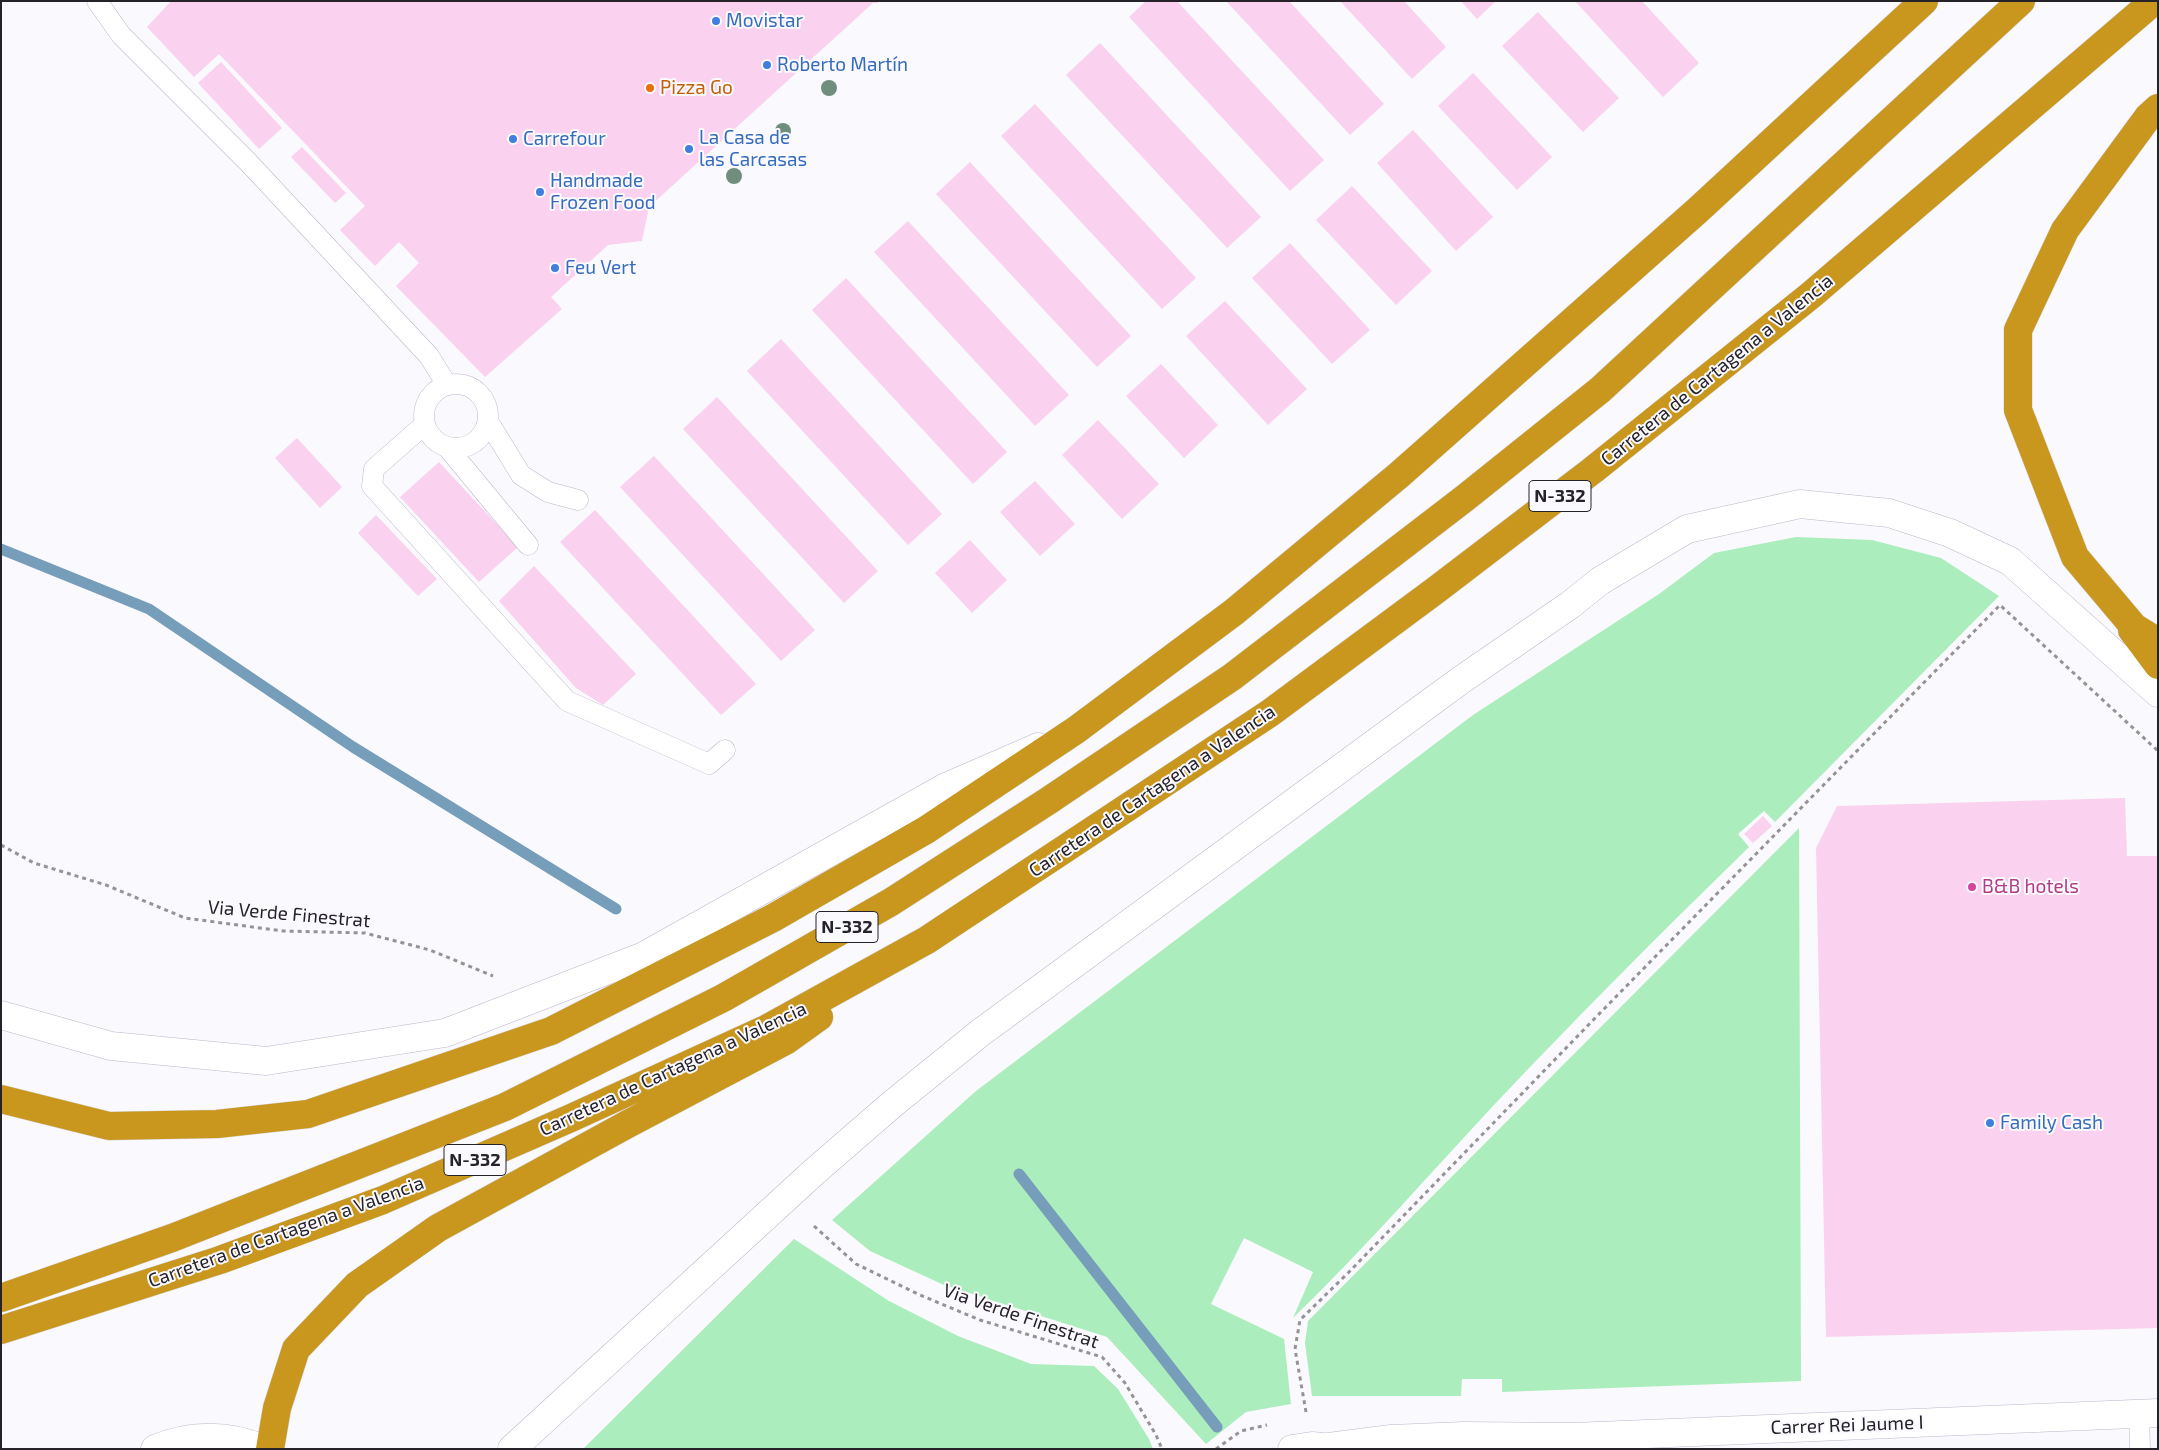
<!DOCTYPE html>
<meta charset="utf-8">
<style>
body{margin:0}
#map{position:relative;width:2159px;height:1450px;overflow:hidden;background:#faf9fd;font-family:"Exo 2",sans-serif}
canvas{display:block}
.frame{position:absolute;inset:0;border:2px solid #26222a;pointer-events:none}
</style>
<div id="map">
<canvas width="2159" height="1450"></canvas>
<div class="frame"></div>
</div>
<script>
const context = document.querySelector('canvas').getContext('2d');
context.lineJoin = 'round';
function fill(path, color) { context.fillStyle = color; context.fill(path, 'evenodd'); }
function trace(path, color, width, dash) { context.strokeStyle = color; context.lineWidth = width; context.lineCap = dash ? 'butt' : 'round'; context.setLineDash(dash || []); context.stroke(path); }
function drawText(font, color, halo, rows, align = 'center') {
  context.font = font + ' "Exo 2",sans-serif'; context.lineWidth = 4; context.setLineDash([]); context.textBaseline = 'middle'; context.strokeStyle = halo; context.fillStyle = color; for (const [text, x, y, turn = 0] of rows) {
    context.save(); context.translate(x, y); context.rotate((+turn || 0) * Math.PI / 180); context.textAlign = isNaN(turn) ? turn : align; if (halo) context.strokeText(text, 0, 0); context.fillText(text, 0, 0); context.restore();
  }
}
const green = new Path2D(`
 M1796,537L1872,540L1941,558L1999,596L1775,822L1764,811L1738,834L1749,847C1662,932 1577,1017 1493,1106C1427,1177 1363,1250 1293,1318L1313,1272L1244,1238L1211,1304L1284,1339L1291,1404L1246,1412L1206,1444L1107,1337L944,1285L870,1251L832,1220L976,1091L1473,715L1659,594L1714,553Z
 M1799,828L1801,1381L1502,1392V1379H1462L1461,1396H1312L1305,1343L1308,1321Z
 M794,1239L889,1301L958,1336L1031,1364L1094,1366L1118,1389L1149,1439L1153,1449H583Z`);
const stream = new Path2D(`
 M1,549L149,609L353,747L616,909
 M1019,1174L1217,1427`);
const building = new Path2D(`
 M171,1H878V3H873L649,207L642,241L608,245L551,297L562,309L485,377L396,286L419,263L399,242L375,266L340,230L365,206L219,54L194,77L147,27Z
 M1146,1H1177L1324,160L1290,191L1129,17Z
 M1226,1H1289L1384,104L1350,135Z
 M1340,1H1404L1446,47L1412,79Z
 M1461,1H1496L1477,19Z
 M1575,1H1642L1699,63L1663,97Z
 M1538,12L1619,98L1583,132L1502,46Z
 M1100,43L1261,217L1227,248L1066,75Z
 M221,62L282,128L259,149L198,83Z
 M1473,73L1552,157L1517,190L1438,106Z
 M1035,104L1196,278L1162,309L1001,136Z
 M1413,130L1493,217L1456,251L1377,163Z
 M302,147L346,193L335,203L291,157Z
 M970,162L1131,336L1097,367L936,194Z
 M1352,186L1432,271L1396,305L1316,220Z
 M908,221L1069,395L1035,426L874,252Z
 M1290,243L1370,330L1332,364L1252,278Z
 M846,278L1007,452L973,484L812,310Z
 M1225,301L1307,389L1268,425L1186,336Z
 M781,339L942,514L908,545L747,371Z
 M1161,364L1218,425L1184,458L1126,396Z
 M717,397L878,571L844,603L683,429Z
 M1098,420L1159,484L1122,519L1062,455Z
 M297,438L342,487L320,508L275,458Z
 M654,456L815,630L781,661L620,487Z
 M439,462L518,547L479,582L400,497Z
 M1035,481L1075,524L1040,556L1000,512Z
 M595,510L756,684L721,715L560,542Z
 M376,515L437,579L418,596L358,533Z
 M970,540L1007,580L972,613L935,573Z
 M534,566L636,674L603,705L576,688L499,601Z
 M2125,798L2127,856H2158V1328L1826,1337L1816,848L1837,806Z
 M1763,816L1772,826L1753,843L1744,834Z`);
const path = new Path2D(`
 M1,845L34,863L106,885L185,918L283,931L365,933L430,950L493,976
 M814,1226L856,1264L920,1295L980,1320L1102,1357L1125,1383L1156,1435L1162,1449
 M1306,1412L1295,1349L1300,1320L1349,1272L1601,1012L2000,605L2158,751
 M1216,1449L1241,1431L1267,1425`);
const lane = new Path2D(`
 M97,1L121,35L248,162L429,356L447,385
 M424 416a32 32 0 1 1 64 0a32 32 0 1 1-64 0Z
 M488,421L521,475L548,492L578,500
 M425,424L374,469L372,486L567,701L709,764L725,750
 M447,447L528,545
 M2139,1413L2140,1449`);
const street = new Path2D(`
 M1,1015L111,1046L266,1061L445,1033L644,956L946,787L1038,747
 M1329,1447L1391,1439L1464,1436L1573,1437L2158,1413
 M1292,1449L1312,1446L1340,1449`);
const secondary = new Path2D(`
 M155,1449C189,1434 229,1434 263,1449
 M512,1449L814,1172L890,1106L980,1033L1461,680L1570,605L1600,581L1687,529L1800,504L1889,513L1950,533L2010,561L2158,693`);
const highway = new Path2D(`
 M2158,108L2148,117L2065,230L2018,330V410L2075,557L2134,627L2158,642
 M2132,630L2158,665
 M1,1099L109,1126L217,1124L308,1114L551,1031L773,918L926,830L1076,730L1234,612L1399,475L1698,210L1924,1
 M1,1298L172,1238L505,1107L723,998L891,902L1048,801L1232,677L1465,498L1600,390L2021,1
 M1,1330L220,1260L383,1200L571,1118L766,1029L927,940L1270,713L1436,590L1593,470L1811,295L2154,1
 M270,1449L277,1408L296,1349L357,1285L438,1228L626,1125L787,1040L819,1017`);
const trees = [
 [829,88],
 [783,131],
 [734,176]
];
const markers = [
 [716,21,5,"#3f7fe0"],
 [767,65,5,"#3f7fe0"],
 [650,88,5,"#e8710a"],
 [513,139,5,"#3f7fe0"],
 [689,149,5,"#3f7fe0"],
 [540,192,5,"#3f7fe0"],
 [555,268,5,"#3f7fe0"],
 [1972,887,5,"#d1479c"],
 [1990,1123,5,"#3f7fe0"]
];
const shields = [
 [1560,496,62],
 [847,927,62],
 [475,1160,62]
];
const shieldNames = [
 ["N-332",1560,496],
 ["N-332",847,927],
 ["N-332",475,1160]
];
const shopNames = [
 ["Movistar",726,21],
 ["Roberto Martín",777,65],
 ["La Casa de",699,138],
 ["las Carcasas",699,160],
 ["Carrefour",523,139],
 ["Handmade",550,181],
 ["Frozen Food",550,203],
 ["Feu Vert",565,268],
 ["Family Cash",2000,1123]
];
const foodNames = [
 ["Pizza Go",660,88]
];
const streetNames = [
 ["Carretera de Cartagena a Valencia",1717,370,-39],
 ["Carretera de Cartagena a Valencia",1152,791,-34],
 ["Via Verde Finestrat",289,914,5],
 ["Carretera de Cartagena a Valencia",673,1069,-25],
 ["Carretera de Cartagena a Valencia",286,1232,-20],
 ["Via Verde Finestrat",1021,1316,19],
 ["Carrer Rei Jaume I",1847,1425,-2]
];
const hotelNames = [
 ["B&B hotels",1982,887]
];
fill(green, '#abedbc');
trace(stream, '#769db9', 11);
fill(building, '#fad1ee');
trace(lane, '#beb6cb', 21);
trace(street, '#beb6cb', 29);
trace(secondary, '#beb6cb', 29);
trace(highway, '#d8d7d9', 29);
trace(path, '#959298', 3, [4, 4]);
trace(lane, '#fff', 20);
trace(street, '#fff', 28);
trace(secondary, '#fff', 28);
trace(highway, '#c9961e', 28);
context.fillStyle = '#708e7e';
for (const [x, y] of trees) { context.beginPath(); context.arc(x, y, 8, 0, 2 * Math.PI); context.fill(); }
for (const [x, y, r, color] of markers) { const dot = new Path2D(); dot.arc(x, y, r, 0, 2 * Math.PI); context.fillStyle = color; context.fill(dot); trace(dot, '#faf9fd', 2); }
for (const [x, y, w] of shields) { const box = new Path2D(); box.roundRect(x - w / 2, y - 15.5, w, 31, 4); context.fillStyle = '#faf9fd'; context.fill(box); trace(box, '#26222a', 1); }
drawText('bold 18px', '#26222a', null, shieldNames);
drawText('19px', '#366cbe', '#faf9fd', shopNames, 'left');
drawText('19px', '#c56008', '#faf9fd', foodNames, 'left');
drawText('19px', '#26222a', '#faf9fd', streetNames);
drawText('19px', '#b23c85', '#faf9fd', hotelNames, 'left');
</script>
